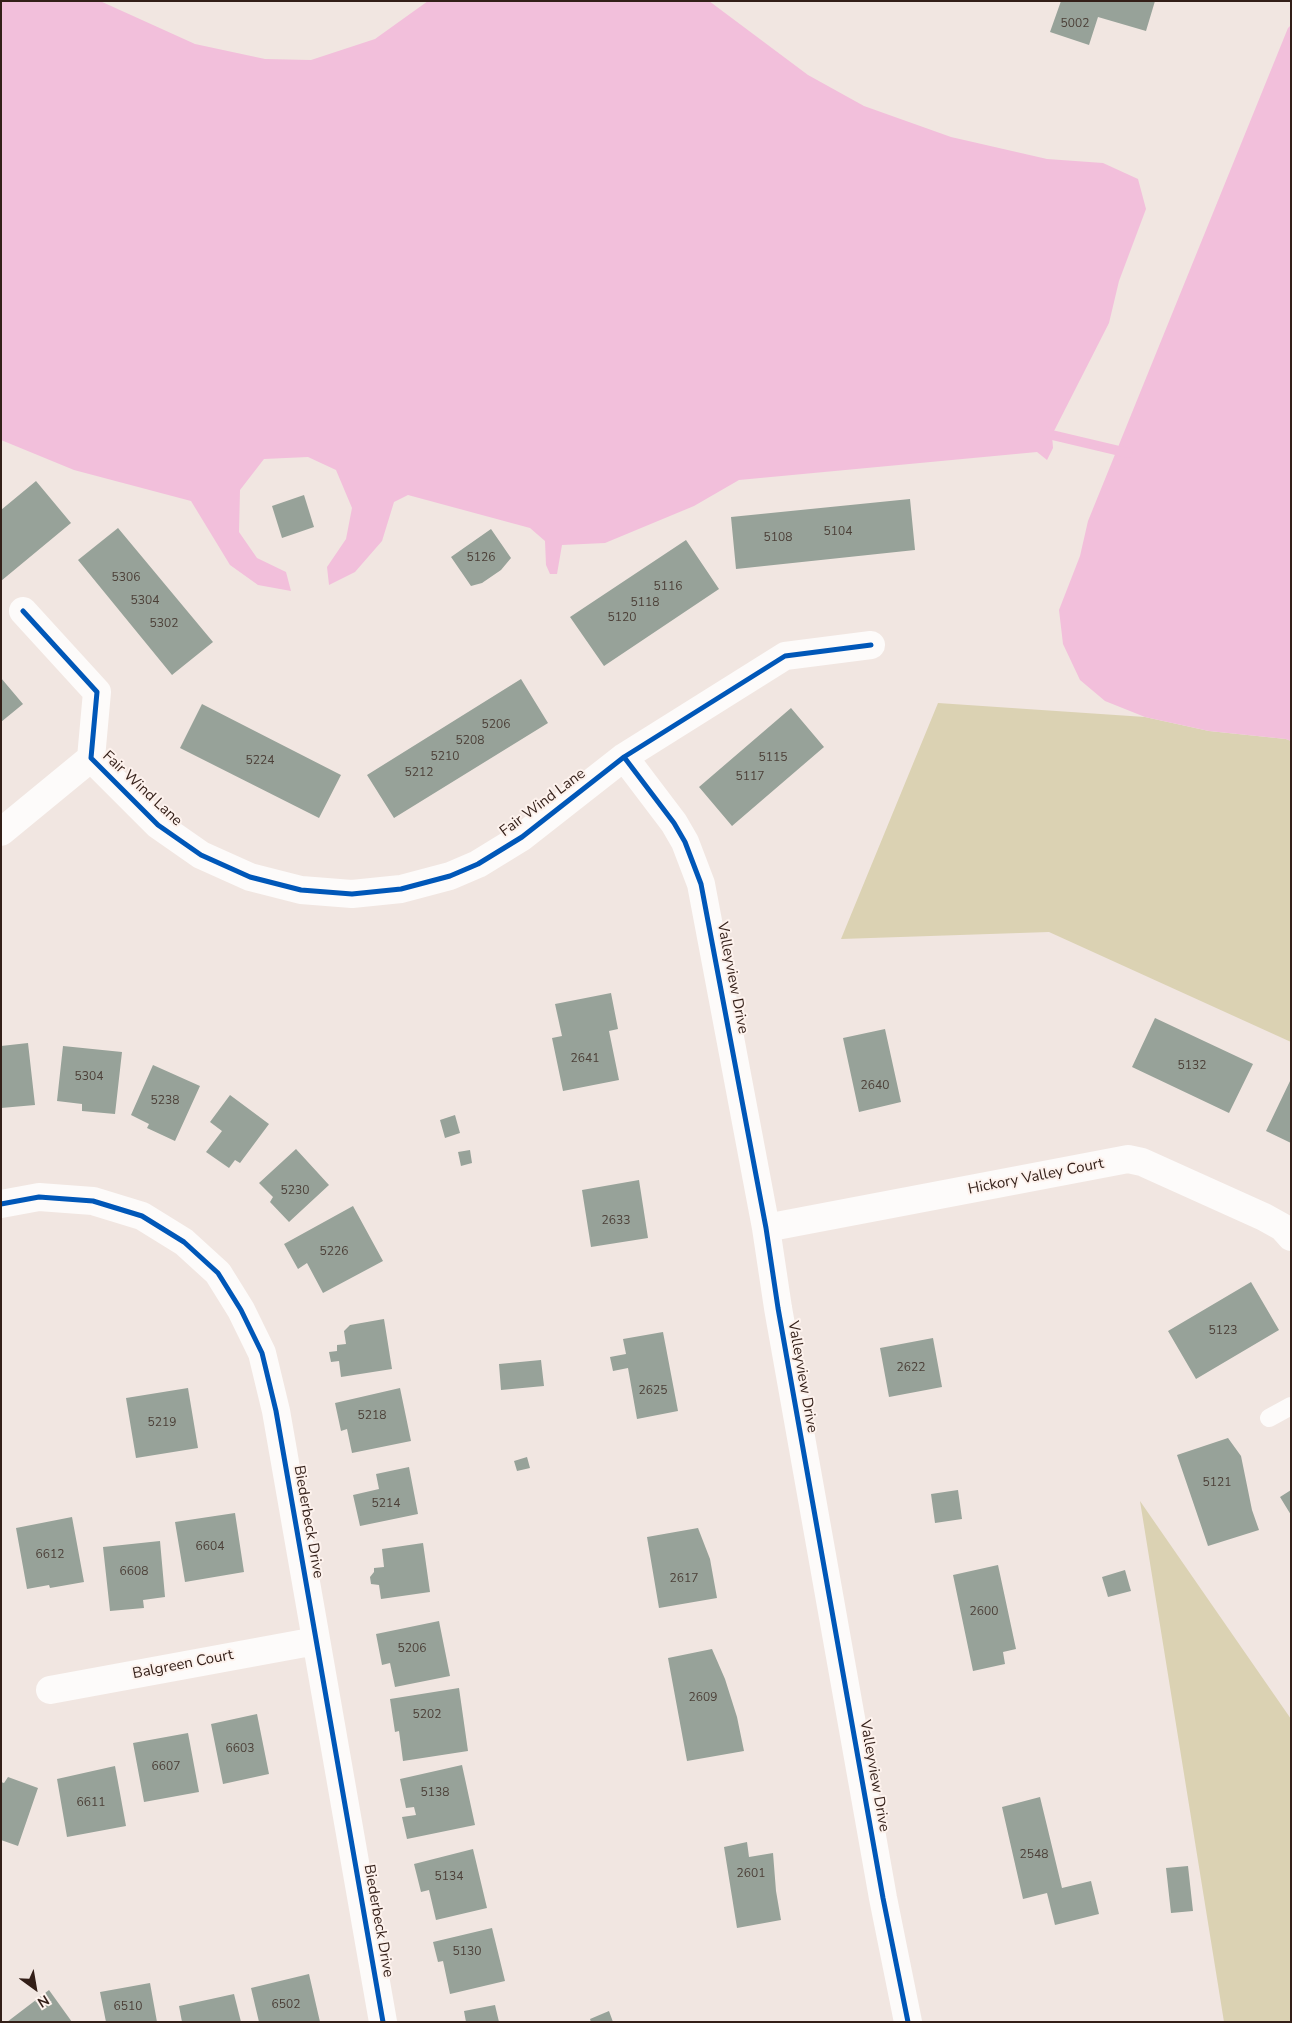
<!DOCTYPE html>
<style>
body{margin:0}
#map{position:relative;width:1292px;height:2023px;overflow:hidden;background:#f1e6e1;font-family:"Nunito Sans",sans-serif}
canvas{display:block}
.frame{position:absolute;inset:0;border:2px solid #331f18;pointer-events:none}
.north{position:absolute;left:10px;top:1963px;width:50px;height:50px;-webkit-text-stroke:4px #fdf2ed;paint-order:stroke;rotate:148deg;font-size:14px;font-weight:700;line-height:20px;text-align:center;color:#331f18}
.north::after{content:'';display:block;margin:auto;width:18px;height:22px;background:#331f18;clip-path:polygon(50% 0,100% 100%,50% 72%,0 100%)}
</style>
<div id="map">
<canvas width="1292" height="2023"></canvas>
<div class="frame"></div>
<div class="north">N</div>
</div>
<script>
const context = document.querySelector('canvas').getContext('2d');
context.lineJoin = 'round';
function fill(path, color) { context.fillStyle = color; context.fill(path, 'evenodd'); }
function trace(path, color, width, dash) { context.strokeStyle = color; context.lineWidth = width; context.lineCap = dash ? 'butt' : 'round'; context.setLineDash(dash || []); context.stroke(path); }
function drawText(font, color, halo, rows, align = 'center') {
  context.font = font + ' "Nunito Sans",sans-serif'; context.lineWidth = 4; context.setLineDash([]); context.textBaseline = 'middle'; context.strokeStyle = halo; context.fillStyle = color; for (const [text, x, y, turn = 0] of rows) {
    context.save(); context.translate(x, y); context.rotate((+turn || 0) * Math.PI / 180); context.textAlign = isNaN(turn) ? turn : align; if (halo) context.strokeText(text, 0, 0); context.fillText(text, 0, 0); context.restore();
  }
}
const green = new Path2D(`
 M938,703L1145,717L1209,731L1286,739L1291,741V1042L1049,932L841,939Z
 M1140,1501L1291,1719V2022H1224Z`);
const water = new Path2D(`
 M1,1H100L195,44L265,59L311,60L375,39L428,1H709L808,75L864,106L951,137L1047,159L1103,163L1138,179L1146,209L1119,281L1109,323L1052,435L1053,448L1047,460L1037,452L739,480L694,506L605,543L562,545L557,574H550L546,565L545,541L530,528L408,495L394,502L382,541L355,572L329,585L327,567L346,539L352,508L336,470L308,457L264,459L240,490L239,532L257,558L286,572L291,591L258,585L230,565L191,501L74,470L1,440Z
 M1291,25V741L1286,739L1209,731L1145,717L1105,701L1080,680L1063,644L1059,610L1080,556L1088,521L1288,28Z`);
const stream = new Path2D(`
 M1041,429L1052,435L1128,453`);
const building = new Path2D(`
 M1061,1H1155L1146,31L1098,17L1089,45L1050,32Z
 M36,481L71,523L1,581V510Z
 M304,495L314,527L282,538L272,506Z
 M910,499L915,550L736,569L731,517Z
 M118,528L213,642L172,675L78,560Z
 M491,529L511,558L501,570L482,583L471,586L451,557Z
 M686,540L719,589L604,666L570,617Z
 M1,678L23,704L1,722Z
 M521,679L548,723L394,818L367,775Z
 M202,704L341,775L319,818L180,748Z
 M791,708L824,747L732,826L699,787Z
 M611,993L618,1029L609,1031L619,1080L563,1091L552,1038L562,1036L555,1004Z
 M1155,1018L1253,1064L1229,1113L1132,1067Z
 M885,1029L901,1102L859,1112L843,1038Z
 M28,1043L35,1105L1,1108V1046Z
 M63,1046L122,1052L115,1114L82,1111V1104L57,1101Z
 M153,1065L200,1086L175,1141L147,1128L149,1124L131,1115Z
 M1291,1079V1143L1266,1131Z
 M230,1095L269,1124L240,1163L235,1160L229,1168L206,1152L222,1131L210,1122Z
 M455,1115L460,1133L445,1138L440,1120Z
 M296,1149L329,1185L289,1222L270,1202L273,1197L259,1183Z
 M470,1150L472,1163L461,1166L458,1152Z
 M639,1180L648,1238L591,1247L582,1190Z
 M353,1206L383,1261L323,1293L307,1263L298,1269L284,1244Z
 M1251,1282L1279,1330L1196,1379L1168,1331Z
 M384,1319L392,1369L341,1377L339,1361L331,1362L329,1352L337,1351V1345L346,1344L344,1331L350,1325Z
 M663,1332L678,1411L637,1419L628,1368L613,1371L610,1357L626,1354L623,1339Z
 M933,1338L942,1387L889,1397L880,1348Z
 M541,1360L544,1386L501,1390L499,1364Z
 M188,1388L198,1448L136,1458L126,1398Z
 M400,1388L411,1441L352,1453L347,1429L341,1431L335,1403Z
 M1228,1438L1241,1456L1252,1510L1259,1530L1208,1546L1177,1455Z
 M527,1457L530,1468L517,1471L514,1461Z
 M409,1467L418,1514L360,1526L353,1495L379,1489L376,1474Z
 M958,1490L962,1519L935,1523L931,1494Z
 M1291,1490V1515L1280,1497Z
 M235,1513L244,1572L185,1582L175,1522Z
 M72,1517L84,1582L50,1588L49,1585L27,1589L16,1528Z
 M698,1528L710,1559L717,1598L659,1608L647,1537Z
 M160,1541L165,1597L143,1600L144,1608L110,1611L103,1547Z
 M423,1543L430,1592L381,1599L379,1585L371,1584L370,1577L374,1572V1568L384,1567L382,1549Z
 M998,1565L1016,1649L1003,1652L1005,1664L973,1671L953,1575Z
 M1125,1570L1131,1591L1108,1597L1102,1577Z
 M439,1621L450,1676L395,1687L390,1663L382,1665L376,1634Z
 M712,1649L725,1679L737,1717L744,1751L687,1761L668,1658Z
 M459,1688L468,1751L403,1761L399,1731L395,1732L390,1699Z
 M257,1714L269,1774L223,1784L211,1724Z
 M188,1733L199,1792L144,1802L133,1743Z
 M462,1765L475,1825L407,1839L402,1817L416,1815L414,1807L406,1808L400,1779Z
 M115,1766L126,1826L67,1837L57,1779Z
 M8,1777L38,1788L18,1846L1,1840V1782L4,1783Z
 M1040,1797L1062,1888L1091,1881L1099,1914L1055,1925L1047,1893L1023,1899L1002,1807Z
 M747,1842L749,1857L773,1853L776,1891L781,1920L737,1928L724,1847Z
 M473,1849L487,1908L436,1920L429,1890L421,1892L414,1864Z
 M1188,1866L1193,1911L1171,1913L1166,1868Z
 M492,1928L505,1981L450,1994L443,1961L438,1962L433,1942Z
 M309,1974L320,2022H259L251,1988Z
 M150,1983L157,2022H106L100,1992Z
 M49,1990L72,2022H7Z
 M234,1994L241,2022H182L179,2006Z
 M495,2005L499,2022H466L464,2011Z
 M609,2011L613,2022H591L590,2019Z`);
const service = new Path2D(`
 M1269,1418L1291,1406`);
const minor = new Path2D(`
 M23,611L97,692L91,758L158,825L201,855L250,877L301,890L352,894L401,889L450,876L478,864L522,837L624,757L785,656L871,645
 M624,757L674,823L685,842L701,884L766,1228L778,1308L883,1898L908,2022
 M1,832L91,758
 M1,1204L39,1197L93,1201L142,1216L184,1242L218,1273L241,1310L262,1353L276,1411L383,2022
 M766,1228L1128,1159L1142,1162L1264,1217L1282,1227L1291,1237
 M50,1690L316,1641`);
const cycleway = new Path2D(`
 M23,611L97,692L91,758L158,825L201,855L250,877L301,890L352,894L401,889L450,876L478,864L522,837L624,757L785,656L871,645
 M624,757L674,823L685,842L701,884L766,1228L778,1308L883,1898L908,2022
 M1,1204L39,1197L93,1201L142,1216L184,1242L218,1273L241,1310L262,1353L276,1411L383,2022`);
const numberNames = [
 ["5002",1075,24],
 ["5104",838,532],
 ["5108",778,538],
 ["5126",481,558],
 ["5306",126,578],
 ["5116",668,587],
 ["5304",145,601],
 ["5118",645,603],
 ["5120",622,618],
 ["5302",164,624],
 ["5206",496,725],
 ["5208",470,741],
 ["5210",445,757],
 ["5115",773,758],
 ["5224",260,761],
 ["5212",419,773],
 ["5117",750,777],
 ["2641",585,1059],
 ["5132",1192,1066],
 ["5304",89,1077],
 ["2640",875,1086],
 ["5238",165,1101],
 ["5230",295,1191],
 ["2633",616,1221],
 ["5226",334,1252],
 ["5123",1223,1331],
 ["2622",911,1368],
 ["2625",653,1391],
 ["5218",372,1416],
 ["5219",162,1423],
 ["5121",1217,1483],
 ["5214",386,1504],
 ["6604",210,1547],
 ["6612",50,1555],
 ["6608",134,1572],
 ["2617",684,1579],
 ["2600",984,1612],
 ["5206",412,1649],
 ["2609",703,1698],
 ["5202",427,1715],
 ["6603",240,1749],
 ["6607",166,1767],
 ["5138",435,1793],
 ["6611",91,1803],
 ["2548",1034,1855],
 ["2601",751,1874],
 ["5134",449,1877],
 ["5130",467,1952],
 ["6502",286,2005],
 ["6510",128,2007]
];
const streetNames = [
 ["Fair Wind Lane",142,789,43],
 ["Fair Wind Lane",543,803,-37],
 ["Valleyview Drive",732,978,79],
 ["Hickory Valley Court",1036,1177,-11],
 ["Valleyview Drive",802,1377,80],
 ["Biederbeck Drive",308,1522,80],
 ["Balgreen Court",183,1665,-11],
 ["Valleyview Drive",874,1776,80],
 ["Biederbeck Drive",378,1921,80]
];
fill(green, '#dbd2b3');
fill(water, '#f2bfdb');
trace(stream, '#f2bfdb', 10);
fill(building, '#97a299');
trace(service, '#fdfbfa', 18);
trace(minor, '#fdfbfa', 28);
trace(cycleway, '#0057b8', 5);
drawText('12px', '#4c4038', null, numberNames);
drawText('15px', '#331f18', '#fdf2ed', streetNames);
</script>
